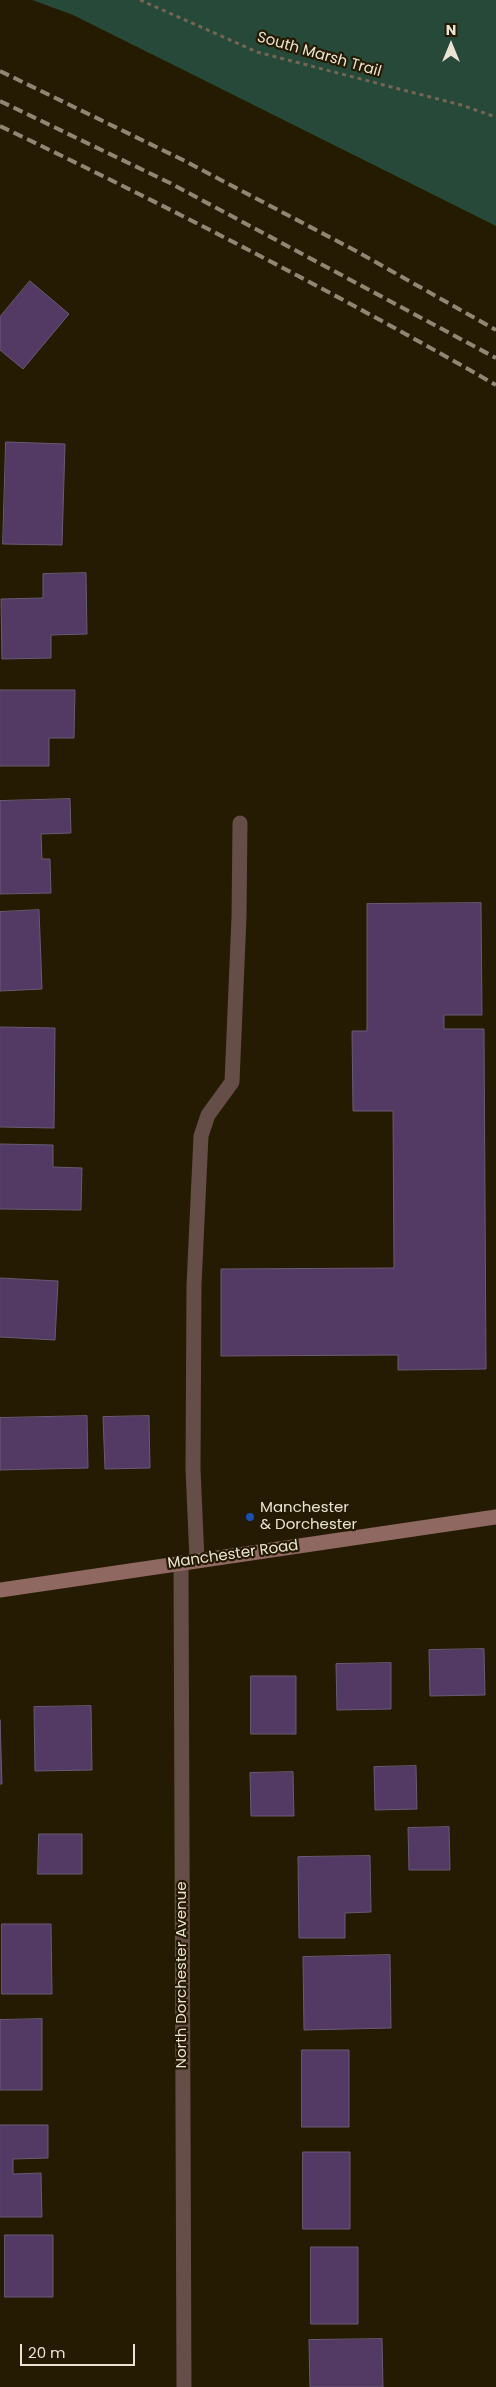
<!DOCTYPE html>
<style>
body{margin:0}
#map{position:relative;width:496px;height:2387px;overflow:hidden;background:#251a02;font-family:Poppins,sans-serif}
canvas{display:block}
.north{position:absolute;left:426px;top:20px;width:50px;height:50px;-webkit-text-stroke:4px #251a02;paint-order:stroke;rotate:0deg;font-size:14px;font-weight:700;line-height:20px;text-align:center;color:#ebe3d4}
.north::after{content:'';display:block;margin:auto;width:18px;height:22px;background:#ebe3d4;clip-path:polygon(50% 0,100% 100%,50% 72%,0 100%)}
.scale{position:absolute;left:20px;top:2344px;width:115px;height:22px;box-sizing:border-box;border:2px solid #ebe3d4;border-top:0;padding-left:6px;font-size:15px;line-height:18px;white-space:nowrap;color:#ebe3d4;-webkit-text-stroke:4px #251a02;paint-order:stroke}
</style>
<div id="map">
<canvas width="496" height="2387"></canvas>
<div class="north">N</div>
<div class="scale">20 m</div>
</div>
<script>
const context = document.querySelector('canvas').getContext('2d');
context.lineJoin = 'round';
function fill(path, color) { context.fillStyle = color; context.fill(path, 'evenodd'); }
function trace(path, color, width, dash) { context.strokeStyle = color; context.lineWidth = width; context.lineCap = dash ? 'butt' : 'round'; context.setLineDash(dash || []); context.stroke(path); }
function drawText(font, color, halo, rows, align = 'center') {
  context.font = font + ' Poppins,sans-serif'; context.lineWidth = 4.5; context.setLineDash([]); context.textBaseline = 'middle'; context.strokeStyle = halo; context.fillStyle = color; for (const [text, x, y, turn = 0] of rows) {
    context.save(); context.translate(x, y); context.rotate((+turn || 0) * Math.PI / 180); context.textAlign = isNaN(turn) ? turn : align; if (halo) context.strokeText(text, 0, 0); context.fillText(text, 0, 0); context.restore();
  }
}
const green = new Path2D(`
 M32,0H496V226L73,15Z`);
const building = new Path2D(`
 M30,281L69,314L23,369L0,350V317Z
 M6,442L65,444L62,545L3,544Z
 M86,573L87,634L51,635V658L2,659L1,599L43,598V574Z
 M0,690H75L74,738H49V766H0Z
 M70,799L71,833L41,834L42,859H50L51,893L0,894V801Z
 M481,903L482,1015H444V1029H484L486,1369L398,1370V1355L221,1356V1269L394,1268L393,1111H353L352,1031H367V904Z
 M39,910L42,989L0,991V912Z
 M0,1027L55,1028L54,1128L0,1127Z
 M0,1144L53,1145V1167L82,1168L81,1210L0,1209Z
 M0,1278L58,1281L55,1340L0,1337Z
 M87,1416L88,1468L0,1470V1418Z
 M149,1416L150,1468L105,1469L103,1417Z
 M484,1649L485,1695L430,1696L429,1650Z
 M391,1663V1709L337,1710L336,1664Z
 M251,1676H296V1734H251Z
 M91,1706L92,1770L35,1771L34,1707Z
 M0,1720L2,1784H0Z
 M416,1766L417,1809L375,1810L374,1767Z
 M293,1772L294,1816H251L250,1773Z
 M449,1827L450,1870H409L408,1828Z
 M39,1834H82V1874H38Z
 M370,1856L371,1912L345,1913V1938H299L298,1857Z
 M2,1924H51L52,1994H2Z
 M390,1955L391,2028L304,2030L303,1957Z
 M42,2019V2090H0V2020Z
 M302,2050H349V2127H302Z
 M0,2125H48V2158L13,2159V2174L41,2173L42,2217H0Z
 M303,2152H350V2229H303Z
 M5,2235H53V2297H5Z
 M311,2247H358V2324H311Z
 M382,2339L383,2387H310L309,2340Z`);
const path = new Path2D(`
 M140,0L257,52L461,105L496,117`);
const lane = new Path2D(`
 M197,1560L193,1469L194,1285L201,1136L208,1115L232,1082L239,917L240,823`);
const street = new Path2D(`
 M181,1563L184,2387`);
const secondary = new Path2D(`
 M0,1590L496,1517`);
const rail = new Path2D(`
 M0,71L183,160L356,251L496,330
 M0,101L170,183L496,358
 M0,126C169,207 334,292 496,385`);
const markers = [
 [250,1517,5,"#1a4fb4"]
];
const streetNames = [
 ["South Marsh Trail",319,55,16],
 ["Manchester Road",233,1555,-8],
 ["North Dorchester Avenue",182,1975,-90]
];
const poiNames = [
 ["Manchester",260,1508],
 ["& Dorchester",260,1525]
];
fill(green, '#274939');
fill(building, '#523a65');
trace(building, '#685b74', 1);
trace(path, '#716753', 3, [4, 4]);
trace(lane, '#654d48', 15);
trace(street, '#654d48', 15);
trace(secondary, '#8e6861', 15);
trace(rail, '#8f8673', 4, [10, 5]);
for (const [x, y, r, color] of markers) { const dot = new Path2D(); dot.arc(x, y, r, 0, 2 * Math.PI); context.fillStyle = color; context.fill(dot); trace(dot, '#251a02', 2); }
drawText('15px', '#ebe3d4', '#251a02', streetNames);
drawText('15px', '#ebe3d4', '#251a02', poiNames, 'left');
</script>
